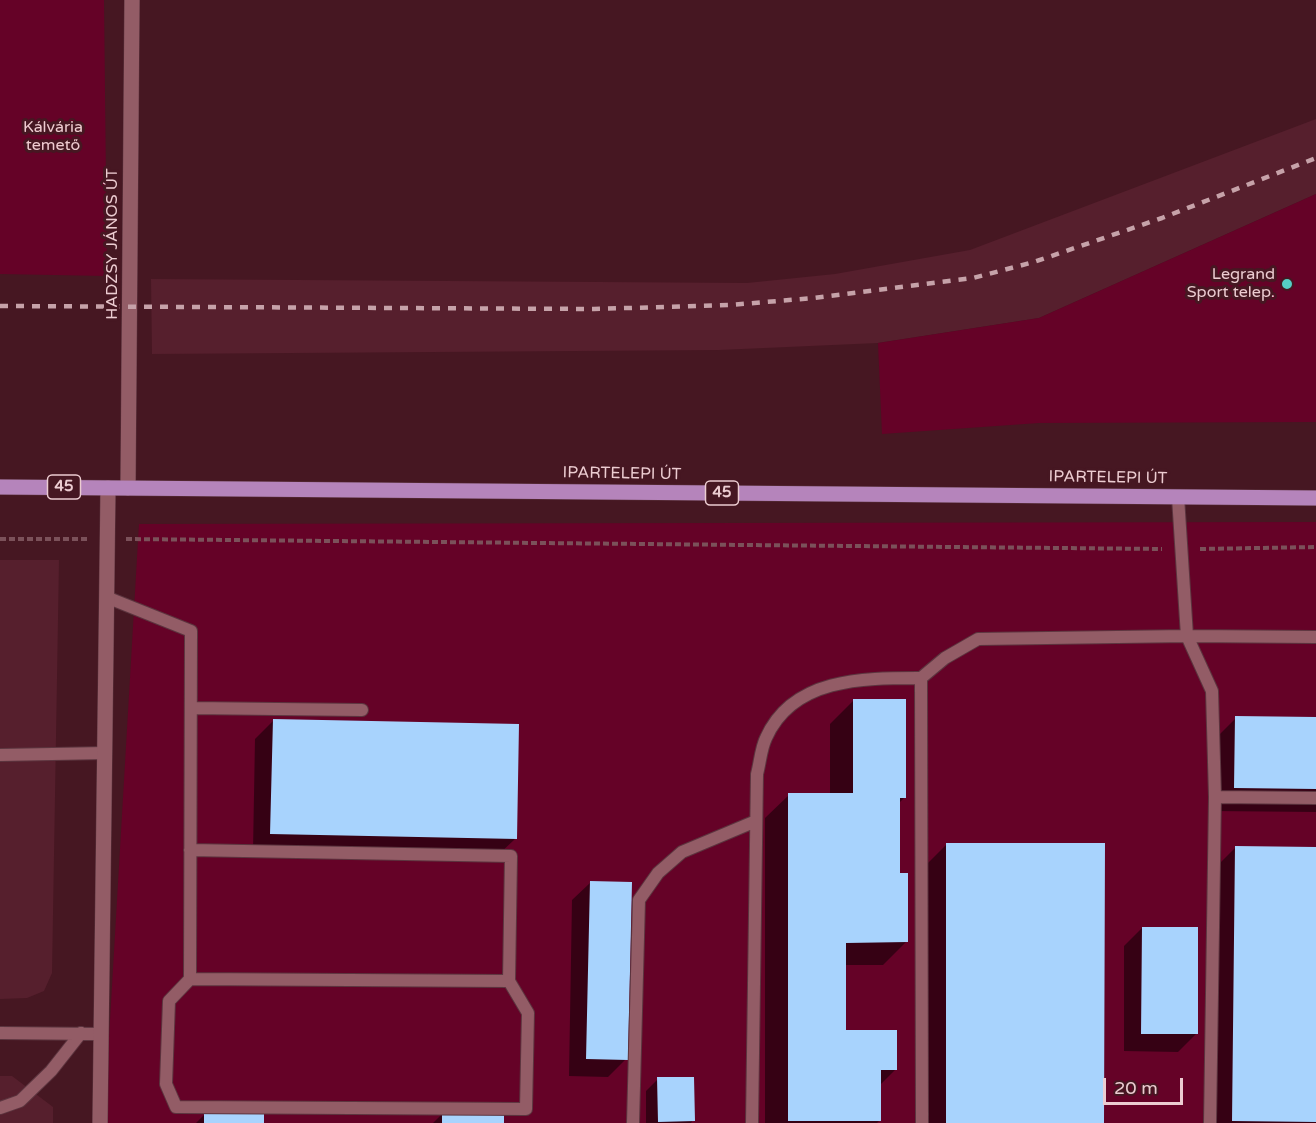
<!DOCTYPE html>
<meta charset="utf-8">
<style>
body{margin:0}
#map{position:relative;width:1316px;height:1123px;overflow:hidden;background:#461722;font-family:"Varela Round",sans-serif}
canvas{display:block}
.scale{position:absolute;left:1103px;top:1078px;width:80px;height:27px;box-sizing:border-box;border:3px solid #ecccd1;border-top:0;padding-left:8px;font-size:18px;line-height:21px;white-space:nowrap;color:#ecccd1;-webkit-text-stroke:4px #461722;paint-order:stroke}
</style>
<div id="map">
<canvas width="1316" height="1123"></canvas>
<div class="scale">20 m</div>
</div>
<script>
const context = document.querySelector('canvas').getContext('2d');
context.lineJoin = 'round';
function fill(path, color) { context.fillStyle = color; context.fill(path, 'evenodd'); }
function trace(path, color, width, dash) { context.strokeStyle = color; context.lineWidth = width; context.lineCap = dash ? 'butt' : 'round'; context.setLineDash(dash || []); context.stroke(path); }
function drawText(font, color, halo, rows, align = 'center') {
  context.font = font + ' "Varela Round",sans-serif'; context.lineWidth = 6; context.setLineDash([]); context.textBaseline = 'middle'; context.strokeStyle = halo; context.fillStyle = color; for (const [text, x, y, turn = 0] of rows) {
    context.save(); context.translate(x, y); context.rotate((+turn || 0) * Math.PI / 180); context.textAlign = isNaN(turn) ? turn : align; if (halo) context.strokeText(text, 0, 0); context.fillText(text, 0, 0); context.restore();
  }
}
const built = new Path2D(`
 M1316,119V194L1039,318L878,343L719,350L152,354L151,279L747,283L835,274L970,250Z
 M0,560H59L52,973L44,991L27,998L0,999Z
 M0,1076H12L53,1107V1123H0Z`);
const green = new Path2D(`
 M0,0H104L107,276L0,274Z
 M1316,194V422L1039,423L882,434L878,343L1039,318Z
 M1316,522V1123H104L139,524Z`);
const shadow = new Path2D(`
 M853,701L904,798L898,804L899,874L906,942L883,965H845V1032L896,1069L880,1085V1120L877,1123H765V818L789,795H830V724Z
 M1236,718L1316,719V812L1211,811L1212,742Z
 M273,721L515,839L497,856L253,851L255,739Z
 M947,844L1103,1123H923V868Z
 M1235,848L1316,849V1123H1209L1212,871Z
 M590,883L626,1059L608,1077L569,1076L572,900Z
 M1142,928L1196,1034L1178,1052L1124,1051V946Z
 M658,1079L693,1120L691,1123H646V1091Z
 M443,1113L502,1123H433Z
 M204,1115L263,1123H196Z`);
const building = new Path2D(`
 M853,699H906V798H900V873H908V942L846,943V1030H897V1070H881V1121H788V793H853Z
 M1235,716L1316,717V789L1234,788Z
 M273,719L519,724L517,839L270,834Z
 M946,843H1105L1104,1123H946Z
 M1235,846L1316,847V1122L1232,1121Z
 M590,881L632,882L628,1060L586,1059Z
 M1142,927H1198V1034H1141Z
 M657,1077H694L695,1121L658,1122Z
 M504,1111V1123H442V1112Z
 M264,1112V1123H204V1113Z`);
const path = new Path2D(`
 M0,539H88
 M126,539L1162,549
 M1200,549L1316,547`);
const lane = new Path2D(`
 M106,597L191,631L190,979L509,981L511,856L190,850
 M921,678L945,658L978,639L1187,636L1178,497
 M191,708L362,710
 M0,755L105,753
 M1215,797L1316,798
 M190,979L169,1001L166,1084L176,1107L526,1109L528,1013L509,981
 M0,1033L101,1034
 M0,1108L20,1101L51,1071L81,1033
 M633,1123L639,900L658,873L682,852L756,821
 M752,1123L757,774C760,763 761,748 766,738C793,677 865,678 921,678L922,1123
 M1210,1123L1215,797L1212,691L1187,636L1316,637`);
const street = new Path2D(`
 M128,488L132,0
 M100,1123L108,488`);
const primary = new Path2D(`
 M0,487L1316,498`);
const rail = new Path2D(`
 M0,306L594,309L730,305L814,298L973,278L1034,262L1162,218L1316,158`);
const markers = [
 [1287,284,6,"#55cec4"]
];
const shields = [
 [64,487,33],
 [722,493,33]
];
const shieldNames = [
 ["45",64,487],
 ["45",722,493]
];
const parkNames = [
 ["Kálvária",53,128],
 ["temető",53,146]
];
const streetNames = [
 ["HADZSY JÁNOS ÚT",113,244,-90],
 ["IPARTELEPI ÚT",622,474,1],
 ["IPARTELEPI ÚT",1108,478,1]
];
const poiNames = [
 ["Legrand",1275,275],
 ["Sport telep.",1275,293]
];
fill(built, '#561f2d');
fill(green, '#650227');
fill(shadow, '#0007');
fill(building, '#a8d3fd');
trace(lane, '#5c353f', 14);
trace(street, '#5c353f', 16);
trace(primary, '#5c353f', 16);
trace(path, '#7b515a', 4, [6, 3]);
trace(lane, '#935c66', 12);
trace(street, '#935c66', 15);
trace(primary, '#b584bb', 15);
trace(rail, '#c6a2a9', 4.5, [8, 8]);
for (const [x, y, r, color] of markers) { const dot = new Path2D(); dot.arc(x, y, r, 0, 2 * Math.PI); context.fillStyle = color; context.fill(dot); trace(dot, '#461722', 2); }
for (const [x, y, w] of shields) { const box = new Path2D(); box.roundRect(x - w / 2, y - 12, w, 24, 4.5); context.fillStyle = '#461722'; context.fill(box); trace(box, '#ecccd1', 1.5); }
drawText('bold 15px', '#ecccd1', null, shieldNames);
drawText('16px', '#eecbd0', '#461722', parkNames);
drawText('16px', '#ecccd1', '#461722', streetNames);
drawText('16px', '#ecccd1', '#461722', poiNames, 'right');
</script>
